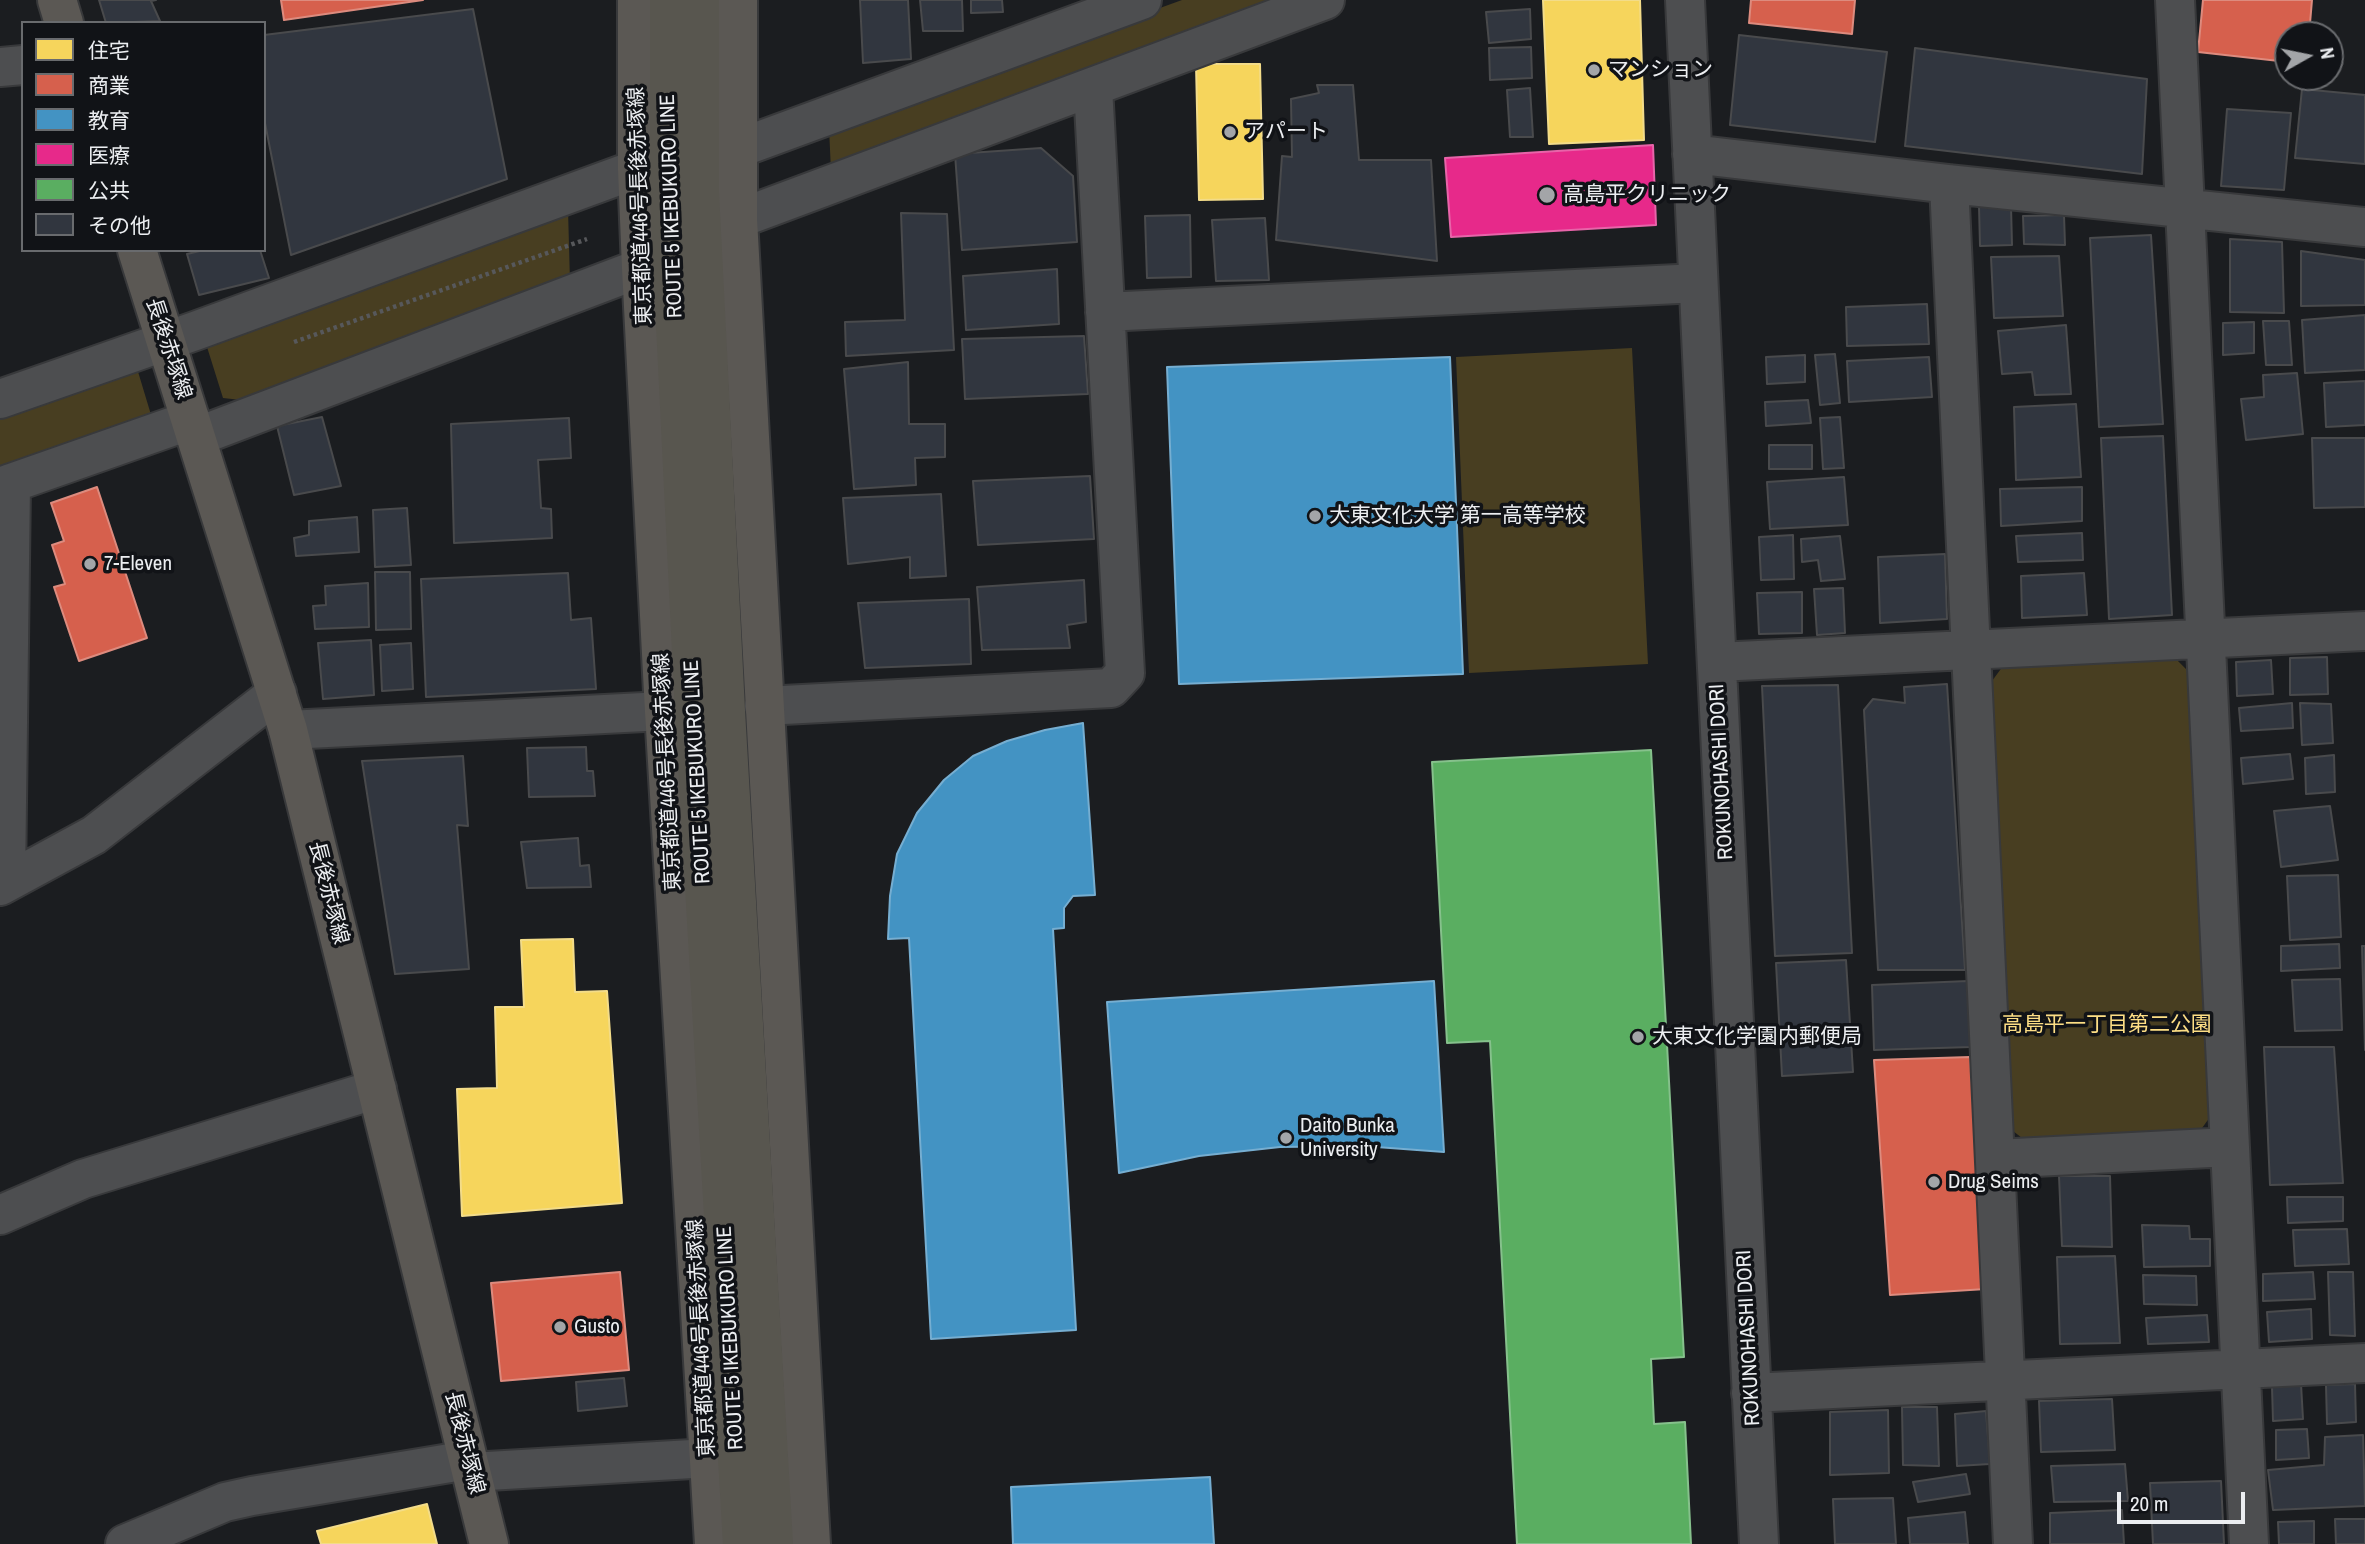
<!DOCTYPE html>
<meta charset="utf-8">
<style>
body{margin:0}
#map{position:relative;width:2365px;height:1544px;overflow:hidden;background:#1b1d20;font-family:"Archivo Narrow","Noto Sans JP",sans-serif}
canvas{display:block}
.legend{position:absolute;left:21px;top:21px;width:245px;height:231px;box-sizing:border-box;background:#111317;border:2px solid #696b6e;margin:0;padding:9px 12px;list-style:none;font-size:21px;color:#eceef1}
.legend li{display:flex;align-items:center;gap:14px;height:35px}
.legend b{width:35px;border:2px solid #696b6e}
.north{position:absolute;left:2274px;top:21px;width:70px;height:70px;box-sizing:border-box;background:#111317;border:2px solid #696b6e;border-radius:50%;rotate:81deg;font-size:19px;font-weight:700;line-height:28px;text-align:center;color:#eceef1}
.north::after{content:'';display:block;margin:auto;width:24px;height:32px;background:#a3a5a8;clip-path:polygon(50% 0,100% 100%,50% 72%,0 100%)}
.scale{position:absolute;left:2117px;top:1492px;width:128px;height:32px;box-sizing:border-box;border:4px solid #eceef1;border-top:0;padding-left:9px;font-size:21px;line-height:24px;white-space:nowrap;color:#eceef1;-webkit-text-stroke:5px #111317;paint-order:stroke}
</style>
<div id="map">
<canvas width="2365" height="1544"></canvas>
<ul class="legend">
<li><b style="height:19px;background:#f6d55c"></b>住宅</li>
<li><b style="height:19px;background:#d6604d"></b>商業</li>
<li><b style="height:19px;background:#4393c3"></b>教育</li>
<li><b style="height:19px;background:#e7298a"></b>医療</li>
<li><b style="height:19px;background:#5aae61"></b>公共</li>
<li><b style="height:19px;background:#31363f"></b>その他</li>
</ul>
<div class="north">N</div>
<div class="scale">20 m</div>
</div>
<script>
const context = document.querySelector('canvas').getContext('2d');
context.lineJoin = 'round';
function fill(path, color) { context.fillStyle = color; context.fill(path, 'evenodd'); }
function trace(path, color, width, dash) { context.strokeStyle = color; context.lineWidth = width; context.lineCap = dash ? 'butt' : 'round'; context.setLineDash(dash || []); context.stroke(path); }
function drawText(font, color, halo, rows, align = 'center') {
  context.font = font + ' "Archivo Narrow","Noto Sans JP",sans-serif'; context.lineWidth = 7; context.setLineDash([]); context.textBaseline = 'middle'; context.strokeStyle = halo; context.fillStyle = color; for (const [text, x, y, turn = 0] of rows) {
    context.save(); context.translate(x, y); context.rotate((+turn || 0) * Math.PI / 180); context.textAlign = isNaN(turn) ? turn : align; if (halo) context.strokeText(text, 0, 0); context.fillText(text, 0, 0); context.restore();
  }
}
const green = new Path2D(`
 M1182,0H1292L831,171L829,128Z
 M568,209L570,282L259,402L223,398L207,347Z
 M1632,348L1648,664L1469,673L1456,357Z
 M136,365L152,418L0,475V413Z
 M2175,658L2189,672L2210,1117L2197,1135L2031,1145L2013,1131L1992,681L2003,666Z`);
const homes = new Path2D(`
 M1543,0H1640L1644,140L1549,144Z
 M1196,64H1260L1263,199L1199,200Z
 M573,939L575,992L607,991L622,1203L462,1216L457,1089L497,1088L495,1007H524L521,940Z
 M427,1504L437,1544H321L317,1531Z`);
const shops = new Path2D(`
 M281,0H423L284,20Z
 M1751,0H1855L1852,34L1749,23Z
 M2203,0H2312L2309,35H2288V62L2198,52Z
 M97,487L147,638L79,661L54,587L65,584L52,545L64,541L51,503Z
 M1970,1057L1986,1289L1890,1295L1874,1060Z
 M620,1272L629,1370L501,1381L491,1283Z`);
const schools = new Path2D(`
 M1450,357L1463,674L1179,684L1167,367Z
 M1083,723L1095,895L1073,896L1064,908V928L1053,929L1076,1330L931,1339L909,938L888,939L890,896L897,854L917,813L944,780L973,756L1007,741L1045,730Z
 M1434,981L1444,1152L1363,1146L1280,1147L1199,1156L1119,1173L1107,1002Z
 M1210,1477L1214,1544H1013L1011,1487Z`);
const health = new Path2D(`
 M1653,145L1656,225L1451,237L1445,158Z`);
const public = new Path2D(`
 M1651,750L1684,1357L1651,1359L1654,1424L1685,1422L1691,1544H1517L1490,1041L1447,1043L1432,762Z`);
const building = new Path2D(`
 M99,0H156L151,1L160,21L106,23Z
 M860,0H908L911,59L863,63Z
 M920,0H962L963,31H923Z
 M971,0H1002L1003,12L971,13Z
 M473,9L507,179L291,255L264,118V35Z
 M1530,9L1531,39L1489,43L1486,12Z
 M1739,35L1887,52L1875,142L1730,125Z
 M1531,47L1532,78L1490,80L1489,48Z
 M1915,48L2147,79L2142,174L1905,146Z
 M1317,85H1353L1359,160H1431L1437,261L1276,240L1282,156L1292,157L1291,99L1319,93Z
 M1530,88L1533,137H1510L1507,90Z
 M2302,89L2365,95V164L2295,158Z
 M2227,109L2291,113L2284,190L2221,186Z
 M1041,148L1073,176L1077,242L962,250L955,154Z
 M1979,206H2011L2012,245L1980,246Z
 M901,213L947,214L954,350L846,356L845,322L905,320Z
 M1190,215L1191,277L1147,278L1145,216Z
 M2064,215L2065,245L2024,244L2023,216Z
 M1265,218L1269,280L1216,281L1212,220Z
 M2151,235L2163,424L2099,427L2090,238Z
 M2230,239L2282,242L2284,313L2230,312Z
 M204,250H260L269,278L199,295L187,254Z
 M2301,251L2365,260V305L2301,306Z
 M2059,256L2063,316L1994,318L1991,257Z
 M1057,269L1059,324L966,330L963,276Z
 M1927,304L1929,344L1847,346L1846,307Z
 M2365,315V370L2305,373L2302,320Z
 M2263,321H2289L2292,365H2266Z
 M2254,322V353L2223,355V323Z
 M2066,325L2071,394L2035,395L2032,372L2002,374L1998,331Z
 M1084,336L1088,394L965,399L962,339Z
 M1835,354L1840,403L1820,405L1815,355Z
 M1805,355V382L1767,384L1766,357Z
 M1929,357L1932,397L1849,402L1847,361Z
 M908,362L909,424H945V457L915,458L916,485L854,489L844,369Z
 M2297,373L2303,434L2246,440L2241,399L2264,397L2263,375Z
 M2365,381V425L2326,427L2324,383Z
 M1808,400L1811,423L1766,426L1765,402Z
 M2076,404L2081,477L2016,480L2014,407Z
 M322,417L341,486L294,495L277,426Z
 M1840,417L1844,468L1823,469L1820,418Z
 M569,418L571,458L538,460L541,508L551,509L552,538L454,543L451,424Z
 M2163,436L2172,615L2109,619L2101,438Z
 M2312,438H2365V507L2314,508Z
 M1769,445H1812V469H1769Z
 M1090,476L1094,539L978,545L973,481Z
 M1844,477L1848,525L1770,529L1767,482Z
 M2082,487V521L2001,526L2000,489Z
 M941,494L946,576L910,578V557L848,564L843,498Z
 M407,508L411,565L375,567L373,510Z
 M357,517L359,552L296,556L294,538L309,535V521Z
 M2082,533L2083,560L2018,562L2016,536Z
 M1793,535L1794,579L1761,580L1759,537Z
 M1840,536L1845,579L1821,581L1818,560L1802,562L1801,539Z
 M1945,554L1947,619L1880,623L1878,557Z
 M375,572H410L411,629L376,630Z
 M568,573L571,620L591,618L596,689L426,697L421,579Z
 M2084,573L2087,615L2022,618L2021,576Z
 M1084,580L1086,622L1067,625L1070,648L982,650L977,587Z
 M368,583L369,627L315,629L313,606L326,605L325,586Z
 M1843,588L1845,633L1817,635L1814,589Z
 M1802,592V633L1759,634L1757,593Z
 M969,599L971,664L865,668L858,603Z
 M371,640L374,695L323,699L318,643Z
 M411,643L413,689L382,691L380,645Z
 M2327,657L2328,694L2290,695V658Z
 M2271,660L2273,694L2237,696L2236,662Z
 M1947,684L1965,970H1878L1864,710L1873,699L1905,703L1904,687Z
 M1838,685L1852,953L1775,956L1762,686Z
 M2292,703L2293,728L2241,731L2239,708Z
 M2300,703L2331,704L2333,743L2302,745Z
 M586,747L587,771H593L595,796L529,797L527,748Z
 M2290,754L2293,779L2243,784L2241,758Z
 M2334,755L2335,792L2306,794L2305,758Z
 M463,756L468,826L457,825L469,969L395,974L362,761Z
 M2330,806L2338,860L2281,867L2274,811Z
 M578,838L580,866L589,865L591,887L527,888L521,842Z
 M2338,875L2341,937L2290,940L2287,876Z
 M2339,944L2340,968L2281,971V946Z
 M2362,946H2365V1050Z
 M1846,960L1853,1072L1782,1076L1776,963Z
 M2340,979L2342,1030L2295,1031L2292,980Z
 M1968,981L1971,1047L1874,1050L1872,985Z
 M2264,1047H2334L2343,1183L2270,1185Z
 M2059,1176H2110L2112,1247L2062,1246Z
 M2287,1197H2343V1221L2288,1223Z
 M2142,1225L2189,1226L2190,1239H2210V1266L2144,1267Z
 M2347,1229L2349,1264L2295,1266L2293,1230Z
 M2115,1256L2120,1343L2060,1344L2057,1257Z
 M2313,1272L2315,1299L2263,1301V1274Z
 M2328,1272H2353L2355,1336L2330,1335Z
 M2143,1275L2196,1276L2197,1305L2144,1304Z
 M2311,1309L2312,1339L2269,1342L2267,1312Z
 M2207,1315L2209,1342L2148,1344L2146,1318Z
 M624,1378L627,1406L578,1411L576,1382Z
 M2301,1384L2303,1419L2273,1421L2272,1387Z
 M2355,1384L2356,1422L2327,1424L2326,1385Z
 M2112,1399L2115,1450L2041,1452L2039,1401Z
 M1902,1407H1937L1939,1466L1903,1465Z
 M1888,1410L1889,1473L1830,1475V1412Z
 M1986,1411L1990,1464L1957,1466L1955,1414Z
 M2307,1429L2309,1458L2276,1460V1430Z
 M2363,1435L2365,1506L2273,1510L2268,1470L2324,1465L2325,1437Z
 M2125,1464L2128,1501L2054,1502L2051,1466Z
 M1966,1474L1970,1494L1918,1502L1913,1482Z
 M2221,1481L2224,1544H2153L2150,1483Z
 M1893,1498L1896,1544H1835L1833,1499Z
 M2122,1510L2124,1544H2050V1513Z
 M1965,1512L1968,1544H1910L1908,1518Z
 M2335,1519H2365V1544H2336Z
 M2314,1521V1544H2279L2278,1522Z`);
const path = new Path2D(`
 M294,342L587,239`);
const minor = new Path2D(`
 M1685,0L1759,1544
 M2175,0L2249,1544
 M0,67L23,65
 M737,149L1142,0
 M1692,154L1949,184L2365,227
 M1949,184L2013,1544
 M738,219L1325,0
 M1105,312L1698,283
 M0,399L195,331L637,169
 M196,437L641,268
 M0,487L191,420
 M1717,662L2365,631
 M764,706L1111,688L1125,673L1093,87
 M288,730L664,711
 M6,882L11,483
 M0,886L94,835L277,693
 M1996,1159L2229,1147
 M0,1215L83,1179L377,1089
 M1751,1393L2365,1363
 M471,1472L709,1458
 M125,1544L225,1502L252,1496L468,1460`);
const major = new Path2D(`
 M57,0L64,23
 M637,0V169L641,268L664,711L714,1544
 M738,0V219L811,1544
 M137,250L288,730L489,1544`);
const highway = new Path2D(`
 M669,0V201L694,712L742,1544
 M700,0V192L726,711L774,1544`);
const markers = [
 [1594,70,7,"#a3a5a8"],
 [1230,132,7,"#a3a5a8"],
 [1547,195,9,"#a3a5a8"],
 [1315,516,7,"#a3a5a8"],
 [90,564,7,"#a3a5a8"],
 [1638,1037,7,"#a3a5a8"],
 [1286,1138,7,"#a3a5a8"],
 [1934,1182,7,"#a3a5a8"],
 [560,1327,7,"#a3a5a8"]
];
const poiNames = [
 ["マンション",1608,70],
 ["アパート",1244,132],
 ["高島平クリニック",1563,195],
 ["大東文化大学 第一高等学校",1329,516],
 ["7-Eleven",104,564],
 ["大東文化学園内郵便局",1652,1037],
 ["Daito Bunka",1300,1126],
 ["University",1300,1150],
 ["Drug Seims",1948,1182],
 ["Gusto",574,1327]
];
const streetNames = [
 ["東京都道446号長後赤塚線",641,206,-92],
 ["ROUTE 5 IKEBUKURO LINE",672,206,-92],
 ["長後赤塚線",168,349,72],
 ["東京都道446号長後赤塚線",668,772,-93],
 ["ROUTE 5 IKEBUKURO LINE",698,772,-93],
 ["ROKUNOHASHI DORI",1722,772,-93],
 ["長後赤塚線",328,893,76],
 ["東京都道446号長後赤塚線",702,1338,-93],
 ["ROUTE 5 IKEBUKURO LINE",731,1338,-93],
 ["ROKUNOHASHI DORI",1749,1338,-93],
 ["長後赤塚線",464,1443,76]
];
const parkNames = [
 ["高島平一丁目第二公園",2107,1025]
];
fill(green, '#483e21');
fill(homes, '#f6d55c');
trace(homes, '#f3dc89', 2);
fill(shops, '#d6604d');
trace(shops, '#dd8b7e', 2);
fill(schools, '#4393c3');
trace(schools, '#76aed1', 2);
fill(health, '#e7298a');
trace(health, '#e864a9', 2);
fill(public, '#5aae61');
trace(public, '#86c18c', 2);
fill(building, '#31363f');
trace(building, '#494a4c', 2);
trace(minor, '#38393b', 42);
trace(major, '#38393b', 42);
trace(highway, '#38393b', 42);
trace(path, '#57585b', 4.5, [3.5, 3.5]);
trace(minor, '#4d4e50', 38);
trace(major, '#5b5854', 38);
trace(highway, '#58564f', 38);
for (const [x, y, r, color] of markers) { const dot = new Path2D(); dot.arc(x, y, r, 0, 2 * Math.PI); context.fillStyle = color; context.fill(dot); trace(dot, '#111317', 2.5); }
drawText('21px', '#eceef1', '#111317', poiNames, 'left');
drawText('21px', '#eceef1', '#111317', streetNames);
drawText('21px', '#fdde85', '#111317', parkNames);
</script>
